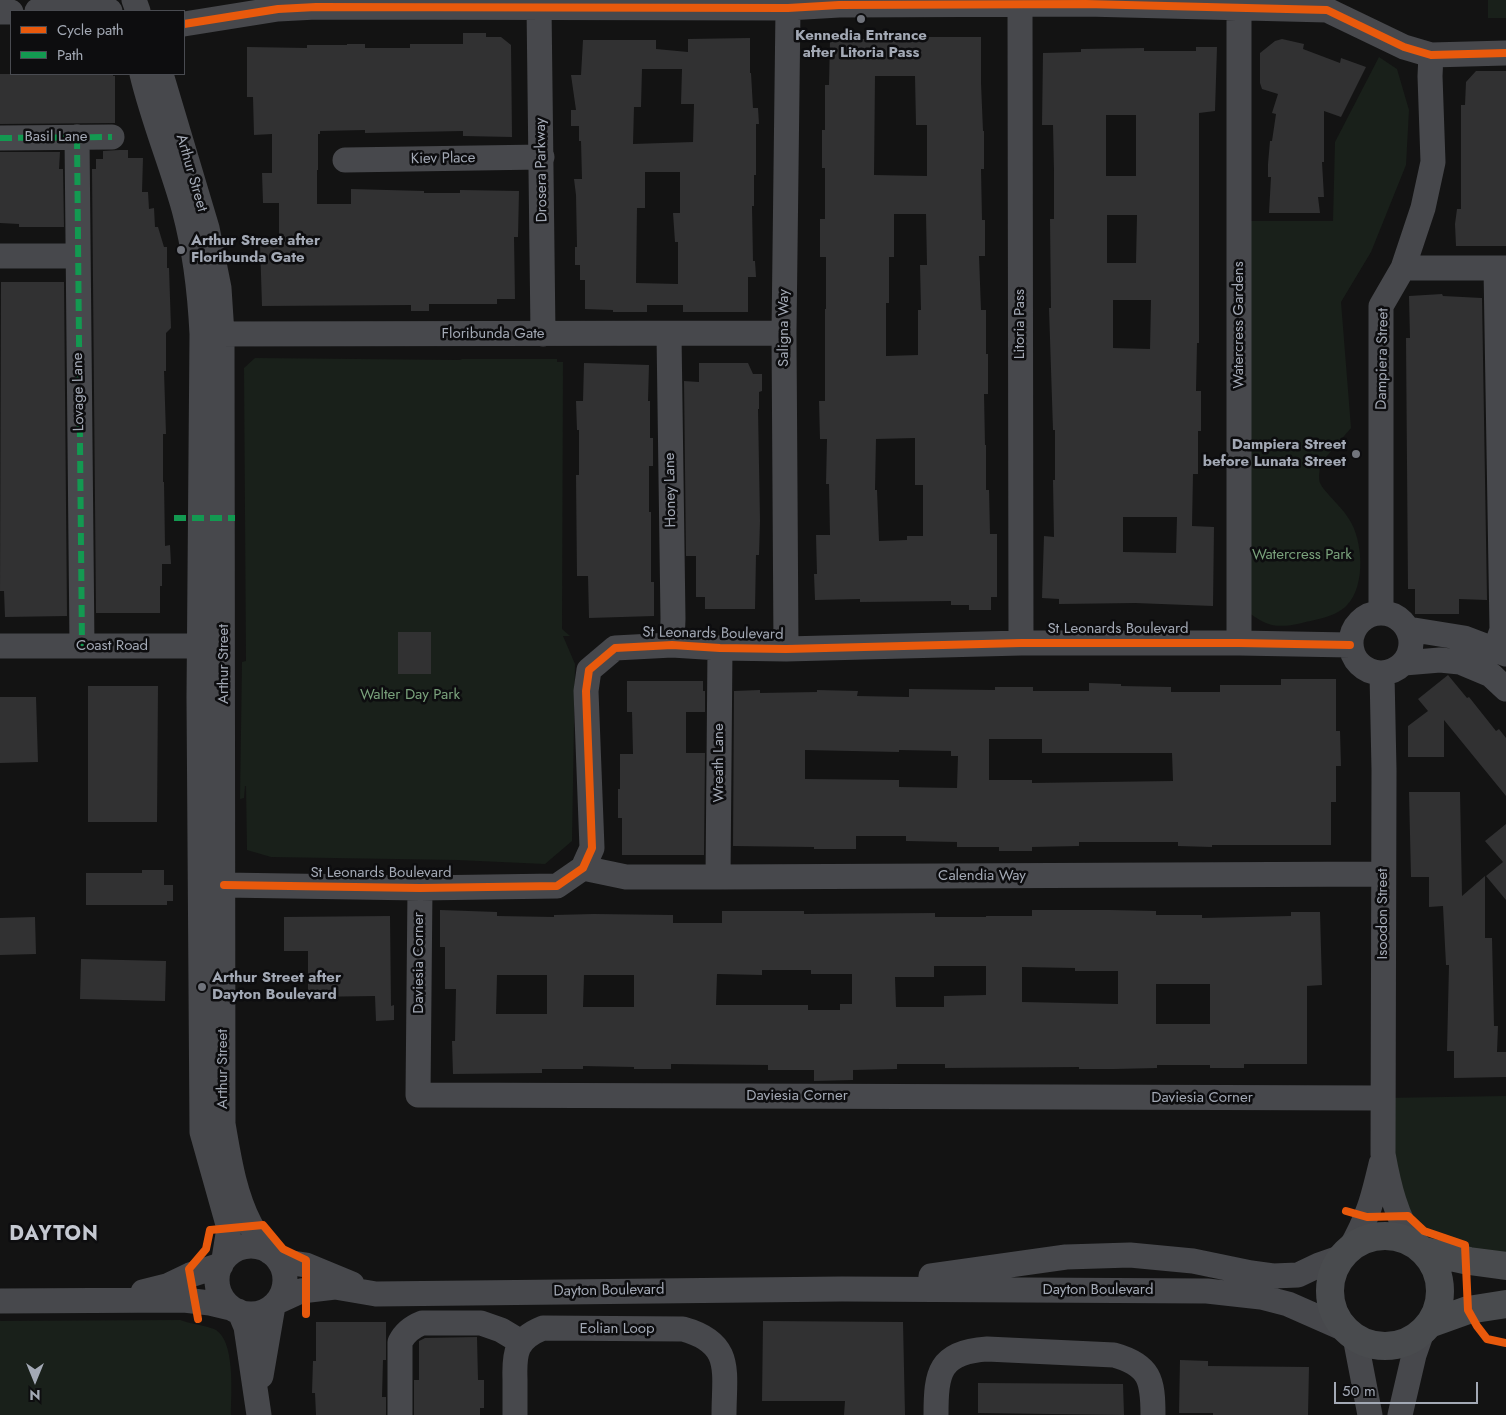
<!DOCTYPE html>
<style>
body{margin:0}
#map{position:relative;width:1506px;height:1415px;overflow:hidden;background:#131313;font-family:Jost,sans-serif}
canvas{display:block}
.legend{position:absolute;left:10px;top:10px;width:175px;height:65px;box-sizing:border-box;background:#0d0d0f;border:1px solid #494b51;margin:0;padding:6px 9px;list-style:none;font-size:15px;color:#a3a9b5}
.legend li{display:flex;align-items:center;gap:10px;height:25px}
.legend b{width:25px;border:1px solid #494b51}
.north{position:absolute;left:10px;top:1355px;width:50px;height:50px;-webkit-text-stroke:4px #0d0d0f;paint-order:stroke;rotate:180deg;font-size:14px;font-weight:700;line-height:20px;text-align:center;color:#a3a9b5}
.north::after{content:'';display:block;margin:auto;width:18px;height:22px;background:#a3a9b5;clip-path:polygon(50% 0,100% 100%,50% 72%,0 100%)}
.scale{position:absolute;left:1334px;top:1382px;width:144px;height:22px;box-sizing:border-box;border:2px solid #a3a9b5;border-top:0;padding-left:6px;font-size:15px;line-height:18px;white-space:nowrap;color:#a3a9b5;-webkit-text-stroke:4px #0d0d0f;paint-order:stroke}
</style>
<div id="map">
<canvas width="1506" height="1415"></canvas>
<ul class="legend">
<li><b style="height:6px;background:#e8590c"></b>Cycle path</li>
<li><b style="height:6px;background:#139951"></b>Path</li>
</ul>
<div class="north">N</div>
<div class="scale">50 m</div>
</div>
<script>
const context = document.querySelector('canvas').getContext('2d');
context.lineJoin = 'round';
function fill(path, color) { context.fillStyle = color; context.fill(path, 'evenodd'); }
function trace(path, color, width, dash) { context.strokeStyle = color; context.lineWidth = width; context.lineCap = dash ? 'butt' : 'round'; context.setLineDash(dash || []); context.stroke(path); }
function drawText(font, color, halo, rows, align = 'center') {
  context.font = font + ' Jost,sans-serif'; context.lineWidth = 5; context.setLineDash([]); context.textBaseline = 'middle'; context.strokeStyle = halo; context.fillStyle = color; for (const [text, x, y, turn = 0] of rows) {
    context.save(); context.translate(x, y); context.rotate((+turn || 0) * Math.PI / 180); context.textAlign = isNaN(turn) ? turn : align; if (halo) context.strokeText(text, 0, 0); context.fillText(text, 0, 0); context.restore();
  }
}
const green = new Path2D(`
 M1488,0H1506V18H1488Z
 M1379,57L1397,69L1409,110L1406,165L1371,252L1341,302L1351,428L1320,464C1320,469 1318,478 1320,483C1324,492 1343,508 1349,519C1363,540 1366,586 1347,605C1336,617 1317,619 1302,623C1275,629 1266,626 1245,610L1251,221H1333L1335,142Z
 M255,358L460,360L462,359H557V362H563L562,629L570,636H563L575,664L572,841L545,864L457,860L271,857L247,850L246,786H245L244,798L240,799L242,662L246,661L244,368Z
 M1506,1096V1265L1404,1239L1382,1098Z
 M180,1320C190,1324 204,1325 214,1329C236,1339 231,1395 231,1415H0V1321Z`);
const building = new Path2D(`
 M463,33H486V37H501L511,45L512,137L463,136V131L365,133V130L320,131V134H318V170H317V204H351V189L424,191V193H460V190L519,191L518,237H514L515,299H497V304H429V311H411V305L262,306L260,243H279V203H263L262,173H272V134L254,135L253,97H247V47L307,48V45H347V44H365V48H410V44H463Z
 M915,37H981V83L983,131H984V169H981L982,220H985V256H979L981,310H986V354H988V394H984L985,445H986V490H989L990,534H997V597H991V610H969V605H951V601L860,602V599L815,600L814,574H817L816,535H830L829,484H826L827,439H820L819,401H825V309H826V257H820V219H825V168H822V130H825V85H829L830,39H915ZM875,76H915L916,125H927V176L874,175ZM894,214H926L927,265H920L921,310H918V355L886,356V303H889V257H894ZM915,438V485H923V536H907V540L879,541L877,490H875L876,439Z
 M750,38V73H751L753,108H758L759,124H756V175H754V206H752L753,261H755L756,277H748V312H683V305H647V312H613V310L585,309V280H580V265H575V247H577L576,195L574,179H582L581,141H579V126H571V110H576L571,75H581L583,40H656V49L688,52V39ZM642,69H682L681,104H694L693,142L633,144L634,107H641ZM645,172H680V213H673L675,242H678V284L636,283L637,208H645Z
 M1282,39L1304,44L1303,49L1340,63L1341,58L1366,67L1341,117L1324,111V162H1322L1324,197H1318L1320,213H1269L1271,177H1268V164L1270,141H1272L1276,114L1272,113L1278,94L1262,89L1260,83V53L1275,41Z
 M1196,47H1217L1215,111L1199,113V343H1197L1196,391H1201V431H1198V474H1193L1192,526L1214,527L1213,606L1135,603L1059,604V599L1042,598L1044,536L1054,537L1053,480H1055V430H1053L1049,308H1051L1050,219H1054V171L1053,125H1042L1043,53L1081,52V49L1144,48V51H1196ZM1106,115H1136V176H1106ZM1107,215H1137L1136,263H1107ZM1113,300H1151L1150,349L1113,348ZM1123,517H1177L1176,553L1123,552Z
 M1476,71H1506V246H1456L1455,224L1457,209H1461V105H1465L1466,82Z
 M0,74H113V76H115V123L0,124Z
 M119,150H128V158H143L142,192H148L149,209L154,208L155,227H158L164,247H167V268H169L171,328L166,333V371H164L166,434H163V482H164L165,546L170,545L171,564H162V586H160V613H96L92,169H96V159H103V151Z
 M0,152H60L59,169H63L64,227H19V224L0,223Z
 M1,282H64L67,616L5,617L4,591H0Z
 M1442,294L1443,296L1482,298L1487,600L1459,599V614H1415V589H1408L1406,338H1410L1409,296Z
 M584,363L649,365L648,401H650V438H653V466H649V512H651V582H654V616L589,618L588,576H577L576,475H579V430H577L576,401H583Z
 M699,363H748L753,374H762V391L759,392V409H758L760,521L759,555H756L755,609H705V597H696V556H686L684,381L699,382Z
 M398,632H431V674H398Z
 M1448,675L1467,698L1469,697L1496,731L1499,729L1506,738V796L1444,720V757H1408V726L1428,711L1418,699Z
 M1281,679H1336V731H1340L1341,766H1336V802H1331V845H1212V847L1178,846V842H1079V846L1032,847V851H999V847H957V842L906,841V836H856V849H814V847L733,846L734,691L760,690V693L817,692V690L858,691L857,696L909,697V689L995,690V687H1033V691H1089V683L1121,684V686L1171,687V692H1220V685H1281ZM989,739H1042V753H1172L1173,781L1032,783V780H989ZM805,750L899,752V750L951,751V756H958L957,788L899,787V780L805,779Z
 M627,681H703V691H705V712H686V753H705L704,855H622V818H618V789H620V754H633L632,712H627Z
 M88,686H158L157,822H88Z
 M0,697H36L38,762L0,763Z
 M1409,792H1460L1462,896L1485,876V938H1492L1494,1026H1498L1497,1052H1506V1077L1454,1078V1051H1447L1449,965H1446L1443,906L1429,907V877H1411Z
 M1506,824V900L1486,876L1503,862L1485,841Z
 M142,870H164V885H173V901H167V905H86V873H142Z
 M440,910L497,912V916L554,917V915L594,914L673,915V923H722V911H804V914L935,913V917H986V916H1032V910H1110L1156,911V915H1202V918L1291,916V912H1320L1322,985L1307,986V1064H1244V1068H1210V1065H1157V1068L1114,1069H1079V1067L945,1068V1064H897V1069L853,1070V1080L814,1081V1070H768V1065L671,1064V1069H634V1067L583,1066V1069H542V1073L453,1074L452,1041H455L456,989H445V947H440ZM934,966H986V995L944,996V1007H896L895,977H934ZM1022,967L1075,968V971H1118V1004L1022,1002ZM762,970H811V974H852V1004H840V1010H808V1005H716L717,974L762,975ZM497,975H547V1014H496ZM584,975H634V1007H583ZM1156,984H1210V1024H1156Z
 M390,916L391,1006L394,1005V1020L376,1021L375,996L308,997V951H284V917Z
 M35,917L36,954L0,955V918Z
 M81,959L166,961L165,1001L80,999Z
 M763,1321L903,1322L905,1415H844L845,1401H762Z
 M316,1322H386V1360H383L382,1397H386V1415H316L315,1393H312L313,1361H316Z
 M477,1337L478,1380H484V1408H480V1415H414V1380H419V1341L425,1338Z
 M1180,1360L1208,1361V1366L1309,1367L1308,1415H1213V1413H1179Z
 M978,1383L1123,1384L1124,1415L978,1413Z`);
const minor = new Path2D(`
 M134,0L138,11
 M1020,5L1021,643
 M539,6L543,334
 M1239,7V643
 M37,11C64,8 83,2 110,11
 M0,12H11
 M184,24L278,9L316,7L788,8L839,5L1086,4L1327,10L1404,47L1431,55L1506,53
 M142,74C153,120 171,163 184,209C195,250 200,292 202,334L199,697L202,1132L229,1228L224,1259
 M161,74L207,228L219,288L222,334L223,1124C229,1158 234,1193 250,1224C255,1234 264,1243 270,1252
 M77,137L82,646
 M0,138L112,137
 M345,160L542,157
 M0,256H78
 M1403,268H1506
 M206,334L784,333
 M669,334L673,619L672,645
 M1351 643a30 30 0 1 1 60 0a30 30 0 1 1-60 0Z
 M1381,613V306L1403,268L1423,208L1433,162L1430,76L1431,55
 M1408,629L1464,638L1506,654
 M0,646H215
 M786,649L784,333L788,8
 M1495,650L1502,630L1496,268
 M1404,663L1440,660L1460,662L1491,675L1506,689
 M1382,674L1384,770L1383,1154C1389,1187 1396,1216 1414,1244
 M583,868L626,877H718L1383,874
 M718,877L720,648
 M224,885L420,888L557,886L583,868L592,848L586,691L589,670L615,648L672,645L720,648L786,649L1021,643H1239L1350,645
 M420,888L418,1095L1382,1098
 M217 1280a34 34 0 1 1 68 0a34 34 0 1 1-68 0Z
 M1350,1249C1368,1218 1373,1198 1381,1164
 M279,1261L306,1265L352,1284
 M931,1276L1066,1257L1130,1255L1193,1261L1251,1273L1273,1276L1298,1275L1319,1265L1342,1257
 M143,1292L167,1286L190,1275L221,1265
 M0,1301L184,1300L210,1303L231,1308
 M277,1302L301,1291L335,1287L376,1294L842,1289L1207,1291L1261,1297L1288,1304L1347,1330
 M238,1311L241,1315L246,1327L259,1415
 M1355,1337L1370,1415
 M261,1376L273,1306
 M400,1415V1342C405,1332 412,1327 422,1323H481L501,1330L521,1342
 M515,1415C515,1403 515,1391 515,1379C514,1352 516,1339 543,1328L683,1329C734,1343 724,1372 724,1415
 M936,1415C936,1373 939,1352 987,1349L1114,1355C1150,1365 1153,1380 1153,1415
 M1400,1415L1414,1355L1422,1332`);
const major = new Path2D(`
 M1330 1291a55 55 0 1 1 110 0a55 55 0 1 1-110 0Z
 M1424,1251L1469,1261L1506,1266
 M1429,1324L1468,1310L1506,1304`);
const quiet = new Path2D(`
 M77,137L82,646
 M0,138L112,137
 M174,518H235`);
const cycleway = new Path2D(`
 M184,24L278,9L316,7L788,8L839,5L1086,4L1327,10L1404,47L1431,55L1506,53
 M224,885L420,888L557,886L583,868L592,848L586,691L589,670L615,648L672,645L720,648L786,649L1021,643H1239L1350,645
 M1346,1211L1367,1217L1408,1216L1424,1231L1465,1245L1468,1310L1477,1326L1487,1339L1506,1343
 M198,1319L189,1269L206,1249L210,1230L263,1225L283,1249L306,1260V1314`);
const markers = [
 [861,19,5,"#71747c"],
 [181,250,5,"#71747c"],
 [1356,454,5,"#71747c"],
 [202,987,5,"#71747c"]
];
const poiNames = [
 ["Kennedia Entrance",861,36,"center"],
 ["after Litoria Pass",861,53,"center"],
 ["Arthur Street after",191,241],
 ["Floribunda Gate",191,258],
 ["Dampiera Street",1346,445,"right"],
 ["before Lunata Street",1346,462,"right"],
 ["Arthur Street after",212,978],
 ["Dayton Boulevard",212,995]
];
const streetNames = [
 ["Basil Lane",56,137],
 ["Kiev Place",443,159,-1],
 ["Drosera Parkway",542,170,-91],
 ["Arthur Street",191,173,74],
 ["Litoria Pass",1020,324,-90],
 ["Watercress Gardens",1239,325,-90],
 ["Saligna Way",784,328,-90],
 ["Floribunda Gate",493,334],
 ["Dampiera Street",1383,359,-89],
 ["Lovage Lane",79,392,-91],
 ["Honey Lane",671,490,-91],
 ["St Leonards Boulevard",1118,629],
 ["St Leonards Boulevard",713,634,1],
 ["Coast Road",112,646],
 ["Arthur Street",224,664,-90],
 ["Wreath Lane",719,763,-90],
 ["St Leonards Boulevard",381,873],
 ["Calendia Way",982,876],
 ["Isoodon Street",1383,914,-90],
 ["Daviesia Corner",419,963,-90],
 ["Arthur Street",223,1069,-90],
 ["Daviesia Corner",797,1096],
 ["Daviesia Corner",1202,1098],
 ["Dayton Boulevard",1098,1290],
 ["Dayton Boulevard",609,1291,-1],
 ["Eolian Loop",617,1329]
];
const parkNames = [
 ["Watercress Park",1302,555],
 ["Walter Day Park",410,695]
];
const districtNames = [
 ["DAYTON",54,1235]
];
fill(green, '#19201a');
fill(building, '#313132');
trace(minor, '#47484c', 25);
trace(major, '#494b4e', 28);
trace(quiet, '#139951', 6, [12, 6]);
trace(cycleway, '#e8590c', 8);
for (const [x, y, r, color] of markers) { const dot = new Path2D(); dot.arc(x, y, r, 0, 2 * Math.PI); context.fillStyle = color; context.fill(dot); trace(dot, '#0d0d0f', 2); }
drawText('bold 15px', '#a3a9b5', '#0d0d0f', poiNames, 'left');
drawText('15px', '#a3a9b5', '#0d0d0f', streetNames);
drawText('15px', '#79a17b', '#0d0d0f', parkNames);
context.letterSpacing = '1px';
drawText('bold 20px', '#c4c8d1', '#0d0d0f', districtNames);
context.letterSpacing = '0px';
</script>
